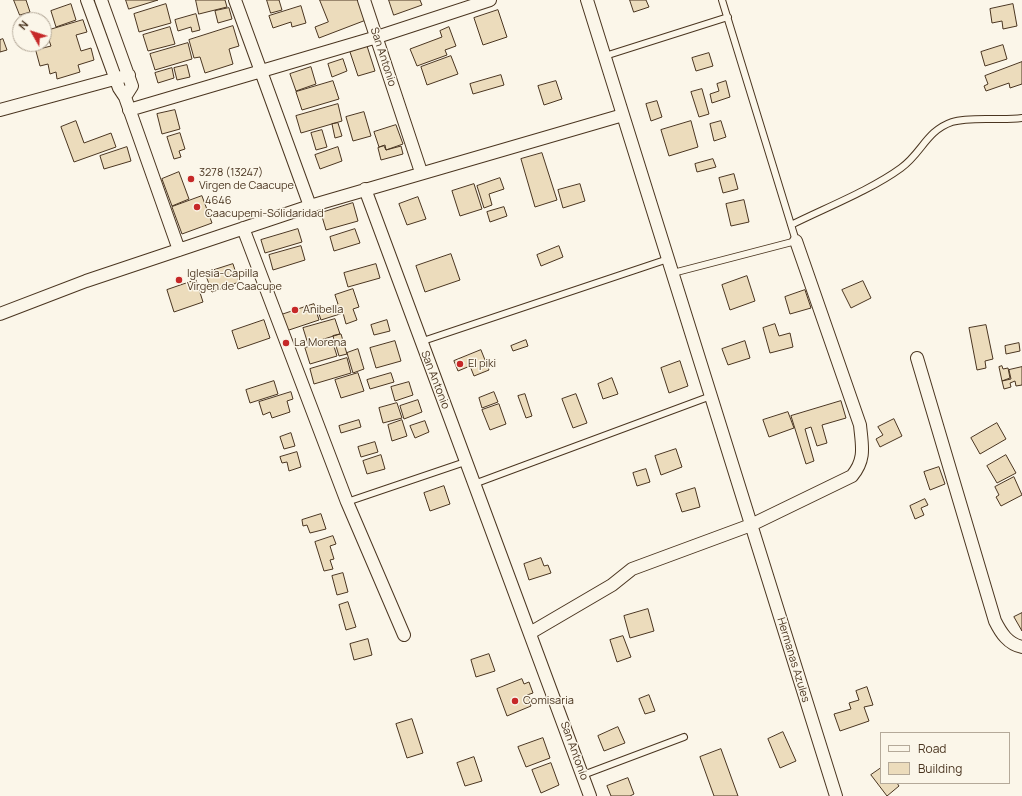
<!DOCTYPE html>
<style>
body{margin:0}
#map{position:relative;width:1022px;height:796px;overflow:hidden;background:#fbf6e9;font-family:Manrope,sans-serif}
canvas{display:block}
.legend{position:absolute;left:880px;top:732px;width:130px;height:52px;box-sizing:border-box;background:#fbf6e9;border:1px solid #b4a999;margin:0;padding:5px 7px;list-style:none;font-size:12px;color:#4a3520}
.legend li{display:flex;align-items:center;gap:8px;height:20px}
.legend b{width:20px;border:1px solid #b4a999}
.north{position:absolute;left:12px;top:12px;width:40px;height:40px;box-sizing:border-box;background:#fbf6e9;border:1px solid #b4a999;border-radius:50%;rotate:309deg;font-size:11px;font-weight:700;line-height:16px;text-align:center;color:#4a3520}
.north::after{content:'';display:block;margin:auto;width:14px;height:18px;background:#c62828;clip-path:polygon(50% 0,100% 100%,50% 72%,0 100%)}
</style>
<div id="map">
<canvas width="1022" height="796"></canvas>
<ul class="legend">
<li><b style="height:5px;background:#fbf6e9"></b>Road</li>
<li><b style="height:11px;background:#ecdcbc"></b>Building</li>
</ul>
<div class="north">N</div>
</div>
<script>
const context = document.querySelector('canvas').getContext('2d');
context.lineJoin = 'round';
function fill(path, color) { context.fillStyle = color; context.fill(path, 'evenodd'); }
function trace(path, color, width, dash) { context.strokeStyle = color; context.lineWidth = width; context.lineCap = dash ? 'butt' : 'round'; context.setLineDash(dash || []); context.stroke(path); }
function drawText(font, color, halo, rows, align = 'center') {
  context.font = font + ' Manrope,sans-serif'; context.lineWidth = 3; context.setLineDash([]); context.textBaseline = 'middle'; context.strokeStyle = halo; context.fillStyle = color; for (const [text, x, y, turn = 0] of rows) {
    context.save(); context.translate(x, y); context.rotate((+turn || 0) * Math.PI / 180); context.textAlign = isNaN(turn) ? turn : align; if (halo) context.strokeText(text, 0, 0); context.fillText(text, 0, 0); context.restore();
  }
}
const building = new Path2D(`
 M14,0H26L30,12L20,15Z
 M126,0H158L129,9Z
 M196,0H225L227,7L199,14Z
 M267,0H279L282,10L271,13Z
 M320,0H358L366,20L319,38L315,27L328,22Z
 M389,0H420L422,5L394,15Z
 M630,0H646L649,7L634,12Z
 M71,4L76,20L56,27L51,11Z
 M166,4L171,23L139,32L134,14Z
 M1013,4L1017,26L1003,29L1002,21L992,23L990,9Z
 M301,6L306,23L292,27L291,22L273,28L269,16Z
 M229,8L232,19L218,23L215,11Z
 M498,10L507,37L483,45L474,18Z
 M196,14L200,30L192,32L191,27L178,31L175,20Z
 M83,20L87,32L76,35L81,51L91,48L94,60L78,65L80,72L57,79L56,72L50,74L48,64L40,66L34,44H42L43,48L51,46L46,31Z
 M233,26L239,46L229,49L233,64L205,73L200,57L194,58L189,40Z
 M170,27L175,44L148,51L143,35Z
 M449,27L456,46L445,50L447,55L417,66L410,49L442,37L440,31Z
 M3,39L7,50L0,52V40Z
 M188,43L192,59L155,70L150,54Z
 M1003,45L1007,59L985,66L981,52Z
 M367,46L375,71L358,76L350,52Z
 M709,53L713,66L696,71L692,58Z
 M451,56L458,74L427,85L421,67Z
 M343,59L347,71L332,77L328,64Z
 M1022,62V84L1010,88L1009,83L986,91L984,86L988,84L985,76Z
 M187,65L190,77L177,80L174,68Z
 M311,67L316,84L296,91L290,74Z
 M172,68L174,78L158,83L155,73Z
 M501,75L504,85L473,94L470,84Z
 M333,81L339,99L302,110L296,92Z
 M556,81L562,99L544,105L538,86Z
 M726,81L730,97L712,103L710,94L719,91L717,84Z
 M702,89L709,114L699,117L691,92Z
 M657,101L662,117L651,121L646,104Z
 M338,104L342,121L301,133L296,116Z
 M175,110L180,129L162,134L157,114Z
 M364,112L371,136L353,141L346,117Z
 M76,121L84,143L111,133L116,147L74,162L61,127Z
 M691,121L698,147L669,156L661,130Z
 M721,121L726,137L714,141L710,124Z
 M338,123L342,136L335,138L332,124Z
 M396,125L403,144L386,150L385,145L379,147L374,132Z
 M322,130L327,147L316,150L311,133Z
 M180,133L185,149L179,151L181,157L174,159L167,137Z
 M384,146L386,150L401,146L403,154L381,160L378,148Z
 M127,147L131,161L104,169L100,156Z
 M338,147L342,161L320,169L315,155Z
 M542,153L557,200L535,207L521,159Z
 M713,159L716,167L697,172L695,164Z
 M179,172L189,199L172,206L162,179Z
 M734,174L738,189L723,193L719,178Z
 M500,178L504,189L489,194L492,205L484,208L477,186Z
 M474,184L482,209L460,216L452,191Z
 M580,184L585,201L563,208L558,190Z
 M202,196L212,223L182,234L172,207Z
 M418,197L426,219L407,225L399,204Z
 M744,200L749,222L731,226L726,204Z
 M353,203L358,221L326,230L321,213Z
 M504,207L507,216L490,222L487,212Z
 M298,229L302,242L265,253L261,240Z
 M355,229L360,243L334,251L330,237Z
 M301,246L305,260L273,270L269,255Z
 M559,246L563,257L541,266L537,255Z
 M451,254L460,280L425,292L416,266Z
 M233,264L239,282L212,292L205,273Z
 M376,264L380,278L348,287L344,273Z
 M747,276L755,301L730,310L722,285Z
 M196,280L203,302L174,312L167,290Z
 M863,281L871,298L851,308L842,290Z
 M353,289L359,307L353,309L357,320L346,324L343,313L321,320L318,311L338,304L335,295Z
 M805,290L811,308L790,314L785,297Z
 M314,304L319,320L286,331L281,315Z
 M335,319L340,334L308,344L303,328Z
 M264,320L270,338L238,349L232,331Z
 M387,320L390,331L374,335L371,325Z
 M775,324L779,336L790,333L793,347L770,353L763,328Z
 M986,325L993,359L985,361L986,368L977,370L969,328Z
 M340,334H341L347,354L339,356L333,336Z
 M332,340L337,356L310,364L305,348Z
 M526,340L528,346L513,351L511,346Z
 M395,341L401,361L376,368L370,348Z
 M745,341L750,358L728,365L722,349Z
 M1019,343L1020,351L1006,354L1005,346Z
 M358,349L364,369L353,373L347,353Z
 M481,350L489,370L474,376L470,366L458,371L454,361Z
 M347,358L351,373L314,384L310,369Z
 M680,361L688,386L669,393L661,368Z
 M1002,366L1003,369L1008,368L1010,378L1002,381L999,367Z
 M1022,367V385L1016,386L1015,381L1010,383L1011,387L1004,389L1002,381L1011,379L1009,370Z
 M358,373L364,391L341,398L335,380Z
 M391,373L394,382L370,389L367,380Z
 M612,378L618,394L603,399L598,384Z
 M274,381L278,394L250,403L246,390Z
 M409,382L413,395L395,401L391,387Z
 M291,392L293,399L287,401L290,412L272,418L270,412L263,415L259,402Z
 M494,392L498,402L482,408L479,398Z
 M525,394L532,416L526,418L518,396Z
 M576,394L587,423L573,428L562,399Z
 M418,400L422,412L404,419L400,406Z
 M841,401L846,418L822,425L827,443L817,446L811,427L805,429L814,461L806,464L791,416Z
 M397,403L402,418L383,423L379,408Z
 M499,404L506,424L490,430L482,410Z
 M788,412L794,428L769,437L763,420Z
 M894,419L902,436L880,447L876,439L883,435L878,427Z
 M359,420L361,427L341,433L339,426Z
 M402,420L407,436L392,441L388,425Z
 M425,421L429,432L415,438L410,426Z
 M997,423L1006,439L980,454L971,438Z
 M291,433L295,446L284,449L280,437Z
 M375,442L378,452L361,457L358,447Z
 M676,449L682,467L661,475L655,456Z
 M297,452L301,467L289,471L287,462L282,463L280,457Z
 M381,455L385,469L367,474L363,461Z
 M1006,455L1016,473L997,483L987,466Z
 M939,467L945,484L930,490L924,472Z
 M646,469L650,482L637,486L633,473Z
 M1014,477L1022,495L1001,506L996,497L999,495L995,487Z
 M444,486L450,504L430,511L424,493Z
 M695,488L700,507L682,512L676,494Z
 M925,499L928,505L921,508L924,515L915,519L910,506Z
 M321,514L326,529L310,533L307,525L303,526L302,520Z
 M333,536L336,544L330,546L334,559L330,560L333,569L324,571L315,542Z
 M541,558L544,566L548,565L551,573L529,580L524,564Z
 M343,573L348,592L337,595L332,576Z
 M348,602L356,627L346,630L339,605Z
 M648,609L654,631L630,638L624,616Z
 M1022,613V631L1014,617Z
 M623,636L631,657L617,662L610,640Z
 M368,639L372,655L354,660L350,644Z
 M489,654L495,671L476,677L471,660Z
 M522,679L524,684L529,682L533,693L527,695L531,706L507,716L497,689Z
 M867,687L873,705L864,707L869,721L840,731L834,714L851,709L849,703L859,700L856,691Z
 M649,695L655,711L645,714L639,699Z
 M412,719L423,753L407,758L396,724Z
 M618,727L625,743L604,751L598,736Z
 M783,732L796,761L780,768L768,739Z
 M543,738L550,758L526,767L518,747Z
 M721,749L738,796H714L700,757Z
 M474,757L482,781L465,786L457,763Z
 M551,763L559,785L541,793L532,770Z
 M881,768V783H897L899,786L887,796L871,775Z
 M628,778L634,794L630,796H611L607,786Z`);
const lane = new Path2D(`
 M605,56L728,17
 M791,225C825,208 871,190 901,168C922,153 926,131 952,122C971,116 1001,121 1022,118
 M673,273L796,241L722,0
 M420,342L668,259
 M474,484L711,396
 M347,502L465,462
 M583,775L684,737`);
const street = new Path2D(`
 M87,0L119,88L125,97L179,250
 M101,0L132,86L125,97
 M235,0L310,206
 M364,0L421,172
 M587,0L836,796
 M0,110L129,75
 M129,110L377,37L490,0
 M365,189L590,796
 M243,228L347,502L404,635
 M0,314L86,281L310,206L623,115
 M917,358L995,621C1001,633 1008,644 1022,647
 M530,633L612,585L632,569L751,525L852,476C866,459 862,446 860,425L796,241`);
const markers = [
 [191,179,4,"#c62828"],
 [197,207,4,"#c62828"],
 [179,280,4,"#c62828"],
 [295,310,4,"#c62828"],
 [286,343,4,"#c62828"],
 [460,364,4,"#c62828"],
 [515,701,4,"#c62828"]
];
const streetNames = [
 ["San Antonio",383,57,72],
 ["San Antonio",435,380,69],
 ["Hermanas Azules",793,660,73],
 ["San Antonio",574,751,70]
];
const poiNames = [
 ["3278 (13247)",199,173],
 ["Virgen de Caacupe",199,186],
 ["4646",205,201],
 ["Caacupemi-Solidaridad",205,214],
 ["Iglesia-Capilla",187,274],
 ["Virgen de Caacupe",187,287],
 ["Anibella",303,310],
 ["La Morena",294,343],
 ["El piki",468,364],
 ["Comisaria",523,701]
];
fill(building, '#ecdcbc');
trace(building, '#4a3520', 1);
trace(lane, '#4a3520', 8);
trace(street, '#4a3520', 14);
trace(lane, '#fbf6e9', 6);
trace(street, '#fbf6e9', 12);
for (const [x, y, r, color] of markers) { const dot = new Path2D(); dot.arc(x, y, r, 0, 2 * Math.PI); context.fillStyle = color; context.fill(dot); trace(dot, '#fbf6e9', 1.5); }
drawText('11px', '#4a3520', '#fbf6e9', streetNames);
drawText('11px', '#4a3520', '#fbf6e9', poiNames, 'left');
</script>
